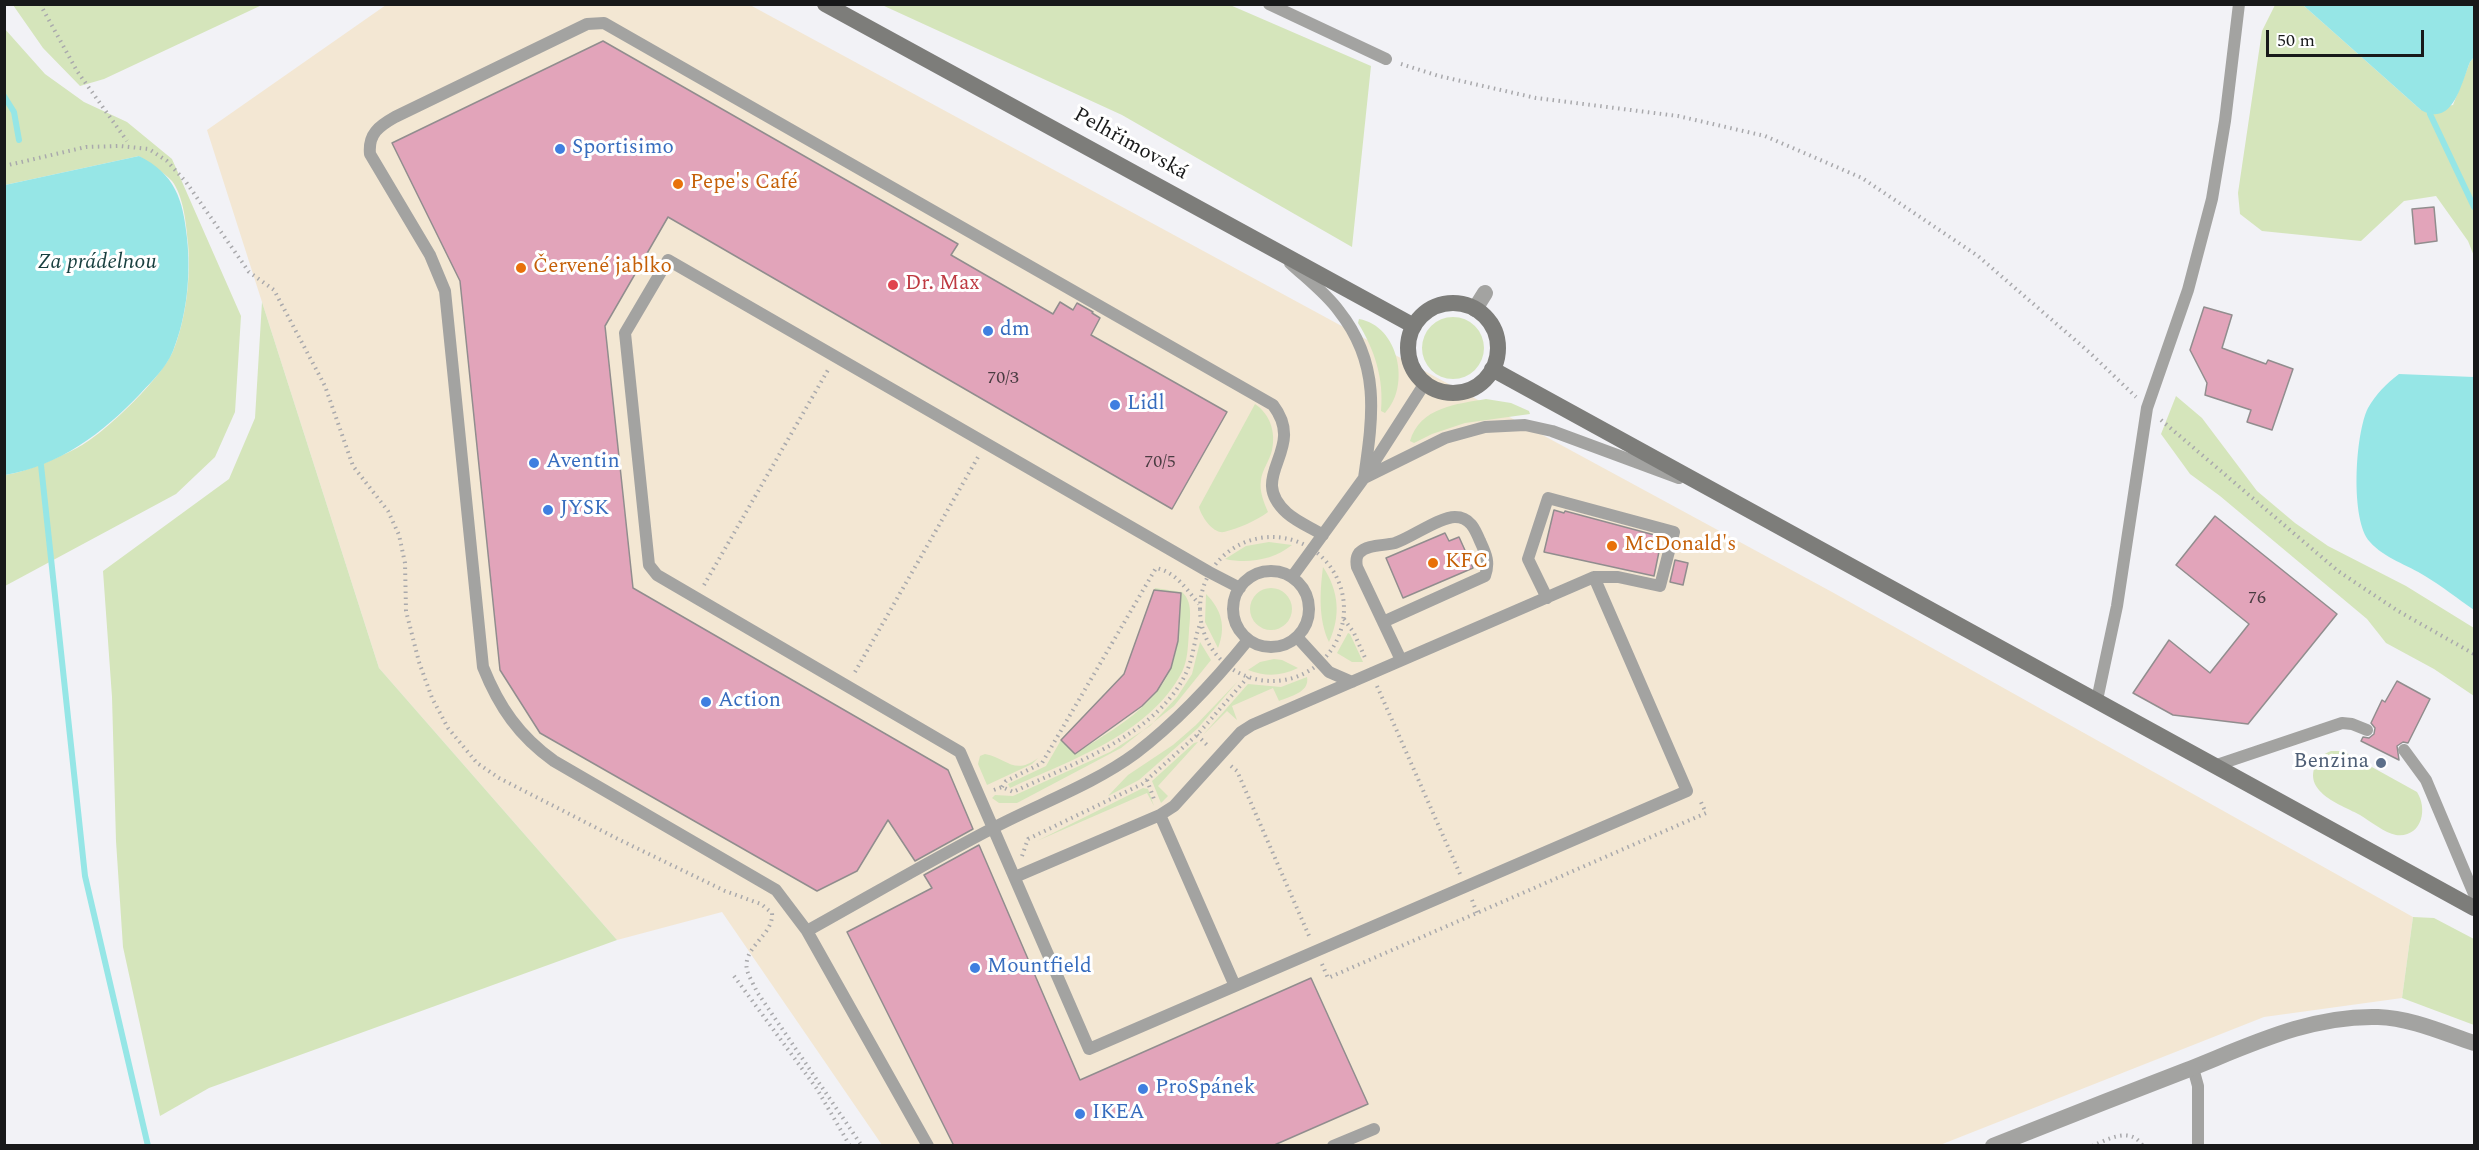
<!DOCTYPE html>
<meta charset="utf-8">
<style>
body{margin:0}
#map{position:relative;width:2479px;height:1150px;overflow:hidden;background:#f2f2f6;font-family:Spectral,serif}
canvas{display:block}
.frame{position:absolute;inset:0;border:6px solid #18191a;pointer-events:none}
.scale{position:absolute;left:2266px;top:30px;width:158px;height:27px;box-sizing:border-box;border:3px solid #18191a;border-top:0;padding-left:8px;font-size:18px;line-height:21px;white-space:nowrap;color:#18191a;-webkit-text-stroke:4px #fff;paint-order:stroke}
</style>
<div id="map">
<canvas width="2479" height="1150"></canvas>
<div class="frame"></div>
<div class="scale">50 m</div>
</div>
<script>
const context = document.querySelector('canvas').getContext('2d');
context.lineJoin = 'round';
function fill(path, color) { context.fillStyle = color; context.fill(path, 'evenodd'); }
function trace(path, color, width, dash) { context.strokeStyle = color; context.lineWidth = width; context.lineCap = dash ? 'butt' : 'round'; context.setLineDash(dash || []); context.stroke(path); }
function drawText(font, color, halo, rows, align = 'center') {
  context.font = font + ' Spectral,serif'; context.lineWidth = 6; context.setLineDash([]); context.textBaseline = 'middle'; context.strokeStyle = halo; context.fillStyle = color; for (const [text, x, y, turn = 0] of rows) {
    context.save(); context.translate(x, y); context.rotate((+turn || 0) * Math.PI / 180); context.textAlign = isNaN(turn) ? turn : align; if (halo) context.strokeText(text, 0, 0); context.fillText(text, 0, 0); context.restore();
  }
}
const commercial = new Path2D(`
 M386,5H750L1832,592L2413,917L2402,998L2264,1017L1940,1145H882L722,912L617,940L379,668L207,130Z`);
const green = new Path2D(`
 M13,5H262L104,79L80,86L43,48Z
 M882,5H1230L1371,66L1352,247L1122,115Z
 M2275,5H2303L2421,110L2453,105L2470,62L2474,57V256L2468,241L2436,196L2404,201L2361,241L2262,231L2240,214L2238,193L2262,31Z
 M4,28L45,74L84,102L127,122L172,159L241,316L235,412L215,457L176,494L5,586V475C29,471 55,459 77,448C104,434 161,379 173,351C186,319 191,277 188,243C186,224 184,197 172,181C164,172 149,164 139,156L5,185Z
 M262,302L379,668L617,940L209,1088L160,1116L123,947L116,841L112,697L103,571L229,479L255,418Z
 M1422 348a31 31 0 1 1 62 0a31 31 0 1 1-62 0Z
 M1359,319C1399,326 1411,386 1385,413L1381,411C1384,379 1375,350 1358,323Z
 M2176,396L2202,418L2257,491L2295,523L2328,546L2406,586L2474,628V696L2434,669L2386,643L2367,619L2220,496L2190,474L2161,434Z
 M1486,399L1511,403L1529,411L1530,414L1465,423L1432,434L1414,443L1410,441C1420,407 1457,404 1486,399Z
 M1255,404C1270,414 1276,432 1272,450C1270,460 1262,470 1261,480C1259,491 1264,503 1268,512C1258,520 1237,529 1224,532C1213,534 1201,516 1199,507Z
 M1269,542L1292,545C1273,560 1248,564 1225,559L1246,546Z
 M1323,567C1339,591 1341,616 1329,642C1318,619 1320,591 1323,567Z
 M1155,588L1182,592C1193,602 1190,618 1189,631C1188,644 1188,660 1182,672C1149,735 1070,760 1010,788L1008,784L1046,766L1061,740L1075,754C1112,730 1162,704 1174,659C1180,638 1180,615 1181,594L1154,590Z
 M1250 609a21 21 0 1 1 42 0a21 21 0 1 1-42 0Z
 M1206,594C1222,610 1226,627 1218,648L1205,622Z
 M1348,633L1350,634L1363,662H1352L1337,653Z
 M1200,642L1211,660L1174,706L1121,748L1017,803H999L992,798L995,795L1013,796L1110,752L1150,726L1177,697L1192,674Z
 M1274,659L1282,660L1298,668C1281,676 1266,677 1248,670L1260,662Z
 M1307,677C1310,692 1291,696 1279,701L1273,688L1232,706L1237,720L1227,711L1203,735L1248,684L1281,687Z
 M1238,681L1198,728L1139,780L1108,796L1128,775L1173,745L1196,725Z
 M1198,742L1158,786L1168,796L1161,803L1152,781L1194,743Z
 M2331,751H2343L2417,792C2428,809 2422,838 2396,835C2385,833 2370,821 2360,815C2342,805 2304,793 2315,766C2318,758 2323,754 2331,751Z
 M985,754C1007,758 1014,776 1038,758L1032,764L987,785L978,764L980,756Z
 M1143,788L1148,789L1154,806L1147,793L1037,841Z
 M2413,917L2434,918L2474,939V1025L2402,998Z`);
const water = new Path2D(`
 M2303,5H2474V57L2470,62C2461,84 2453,128 2421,110Z
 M139,156C175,174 183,199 187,238C191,274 187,316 173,351C166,368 152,381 140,394C103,433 59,466 5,475V185Z
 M2399,374L2474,377V610C2458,599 2442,586 2425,576C2408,565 2384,558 2370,542C2350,521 2355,434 2368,408C2376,394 2386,384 2399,374Z`);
const stream = new Path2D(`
 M4,96L14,112L19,140
 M2429,107L2430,114L2474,207
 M41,465L85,876L148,1146`);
const building = new Path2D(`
 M603,41L958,244L951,255L1053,314L1060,302L1073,310L1077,303L1093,312L1092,313L1100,318L1091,335L1227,412L1172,509L668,217L605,326L633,588L948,770L973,829L915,861L888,820L857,871L817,891L540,733L500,670L460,281L392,143Z
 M2434,207L2437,241L2415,244L2412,209Z
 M2204,307L2232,315L2222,348L2266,364L2268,360L2293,369L2272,430L2247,422L2251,410L2205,395L2207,383L2190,350Z
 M1554,510L1564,513L1565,511L1662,537L1654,576L1544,552Z
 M2215,516L2337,614L2248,724L2173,715L2133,693L2169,640L2210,673L2249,624L2176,565Z
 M1445,533L1449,541L1459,537L1473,568L1403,598L1386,558Z
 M1675,560L1688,563L1683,585L1670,582Z
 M1154,590L1181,593L1178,641L1171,668L1157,691L1142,706L1075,754L1061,740L1124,674Z
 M2397,681L2430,699L2408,743L2403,742L2397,746L2399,760L2361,741L2363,737L2369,738L2374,734L2375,728L2371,723L2382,700L2385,702Z
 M979,845L1080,1080L1311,978L1368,1104L1272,1146H954L847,932L932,888L924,875Z`);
const path = new Path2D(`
 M40,4L77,71L127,141
 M1401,64L1439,76L1536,98L1678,116L1765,136L1862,178L1978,256L2089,352L2136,397
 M4,166L86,147L120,146L149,149L167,161L186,182L249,272L274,290L325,386L353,466L388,511L399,535L405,563L406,611L419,662L432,698L448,728L477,763L499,778L620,840L725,891L761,904L772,913C774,935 742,947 747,970C749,977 754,985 757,992L862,1146
 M2161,420L2338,571L2398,611L2474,654
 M1200 609a72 72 0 1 1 144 0a72 72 0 1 1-144 0Z
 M704,585L828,370
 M1344,619L1354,633L1366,660
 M855,672L978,457
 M1377,686L1460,874
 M1197,735L1207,745
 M1231,766L1237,771L1310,938
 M1147,780L1155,802
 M1002,787L1006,781L1042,763L1156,568C1176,572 1187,590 1199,604
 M994,790L1002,787L1013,792C1072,764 1159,734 1187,671C1194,655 1194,638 1201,622
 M1022,856L1028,839L1142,784L1197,735L1248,677
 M1472,900L1477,913
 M1322,964L1328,978L1706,813L1700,800
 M734,976L817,1089L850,1146
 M2092,1146C2109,1139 2130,1126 2143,1146`);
const service = new Path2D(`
 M1269,4L1386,59
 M1290,263C1306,278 1326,293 1339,311C1381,364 1373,416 1364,478
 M1364,478L1445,438L1485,427L1525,425L1552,431L1679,478
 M1233 609a38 38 0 1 1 76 0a38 38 0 1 1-76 0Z
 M1292,577L1364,478L1425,383
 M1547,598L1528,559L1548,498L1674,532L1660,586L1618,577H1594
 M1383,622L1485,576C1490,562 1486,554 1480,541C1475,529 1470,517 1455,517C1439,517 1411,538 1395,543C1384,546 1368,544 1359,553C1356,557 1356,562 1357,567L1401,660
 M1297,637L1329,672L1352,682
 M2097,700L2117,606L2147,408L2188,290L2212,199L2225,121L2239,4
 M2404,750L2426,780L2474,894
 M2217,765L2342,723L2352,724L2367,730
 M1160,815L1174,806L1241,732L1252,725L1594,577L1687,791L1235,986
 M1015,877L1160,815L1235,986L1089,1049L960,752L657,575L649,565L625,333L668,260L1209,572L1240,588
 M807,931C870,896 931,860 995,827C1041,803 1094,784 1136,753C1179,720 1214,682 1248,640
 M2193,1068L2198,1086V1146
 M928,1146L807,931L776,890L554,761C519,736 499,707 483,667L445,291L430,255L370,154C368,134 379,126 395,117L587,24L604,23L1273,405C1308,451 1245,475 1287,513C1297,522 1312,528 1323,535
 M1333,1146L1374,1129`);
const minor = new Path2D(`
 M1475,309L1485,293
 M1993,1146C2058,1120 2122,1095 2187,1070C2250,1045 2310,1015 2378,1017C2411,1018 2444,1033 2474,1043`);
const secondary = new Path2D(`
 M825,4L1414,326
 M1408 348a45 45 0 1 1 90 0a45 45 0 1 1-90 0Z
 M1492,369L2474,908`);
const markers = [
 [560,149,6,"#3f7fe0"],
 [678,184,6,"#e8710a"],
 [521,268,6,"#e8710a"],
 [893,285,6,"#e0444e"],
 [988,331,6,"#3f7fe0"],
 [1115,405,6,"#3f7fe0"],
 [534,463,6,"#3f7fe0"],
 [548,510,6,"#3f7fe0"],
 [1612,546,6,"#e8710a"],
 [1433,563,6,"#e8710a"],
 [706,702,6,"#3f7fe0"],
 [2381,763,6,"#5c6f8a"],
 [975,968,6,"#3f7fe0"],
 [1143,1089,6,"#3f7fe0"],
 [1080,1114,6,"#3f7fe0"]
];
const numberNames = [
 ["70/3",1003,379],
 ["70/5",1160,463],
 ["76",2257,599]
];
const streetNames = [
 ["Pelhřimovská",1130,145,29]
];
const shopNames = [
 ["Sportisimo",572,149],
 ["dm",1000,331],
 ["Lidl",1127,405],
 ["Aventin",546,463],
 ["JYSK",560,510],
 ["Action",718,702],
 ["Mountfield",987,968],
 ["ProSpánek",1155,1089],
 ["IKEA",1092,1114]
];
const foodNames = [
 ["Pepe's Café",690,184],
 ["Červené jablko",533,268],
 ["McDonald's",1624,546],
 ["KFC",1445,563]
];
const healthNames = [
 ["Dr. Max",905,285]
];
const serviceNames = [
 ["Benzina",2369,763]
];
const waterNames = [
 ["Za prádelnou",97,264]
];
fill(commercial, '#f3e7d3');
fill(green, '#d5e5bb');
fill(water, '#96e6e6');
trace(stream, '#96e6e6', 6);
fill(building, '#e2a4ba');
trace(building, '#918d8e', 1.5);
trace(path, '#a9a9ac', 4, [1.5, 4.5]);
trace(service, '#a3a3a1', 12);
trace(minor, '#a3a3a1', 16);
trace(secondary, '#7d7d7a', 16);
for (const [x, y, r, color] of markers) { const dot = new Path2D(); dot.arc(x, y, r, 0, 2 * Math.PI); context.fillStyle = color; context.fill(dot); trace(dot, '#fff', 2); }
drawText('18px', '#4a3c42', null, numberNames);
drawText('21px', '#18191a', '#fff', streetNames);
drawText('21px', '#366cbe', '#fff', shopNames, 'left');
drawText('21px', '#c56008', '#fff', foodNames, 'left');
drawText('21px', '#be3a42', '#fff', healthNames, 'left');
drawText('21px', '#4e5e75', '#fff', serviceNames, 'right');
drawText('italic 22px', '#183f3f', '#fff', waterNames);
</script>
